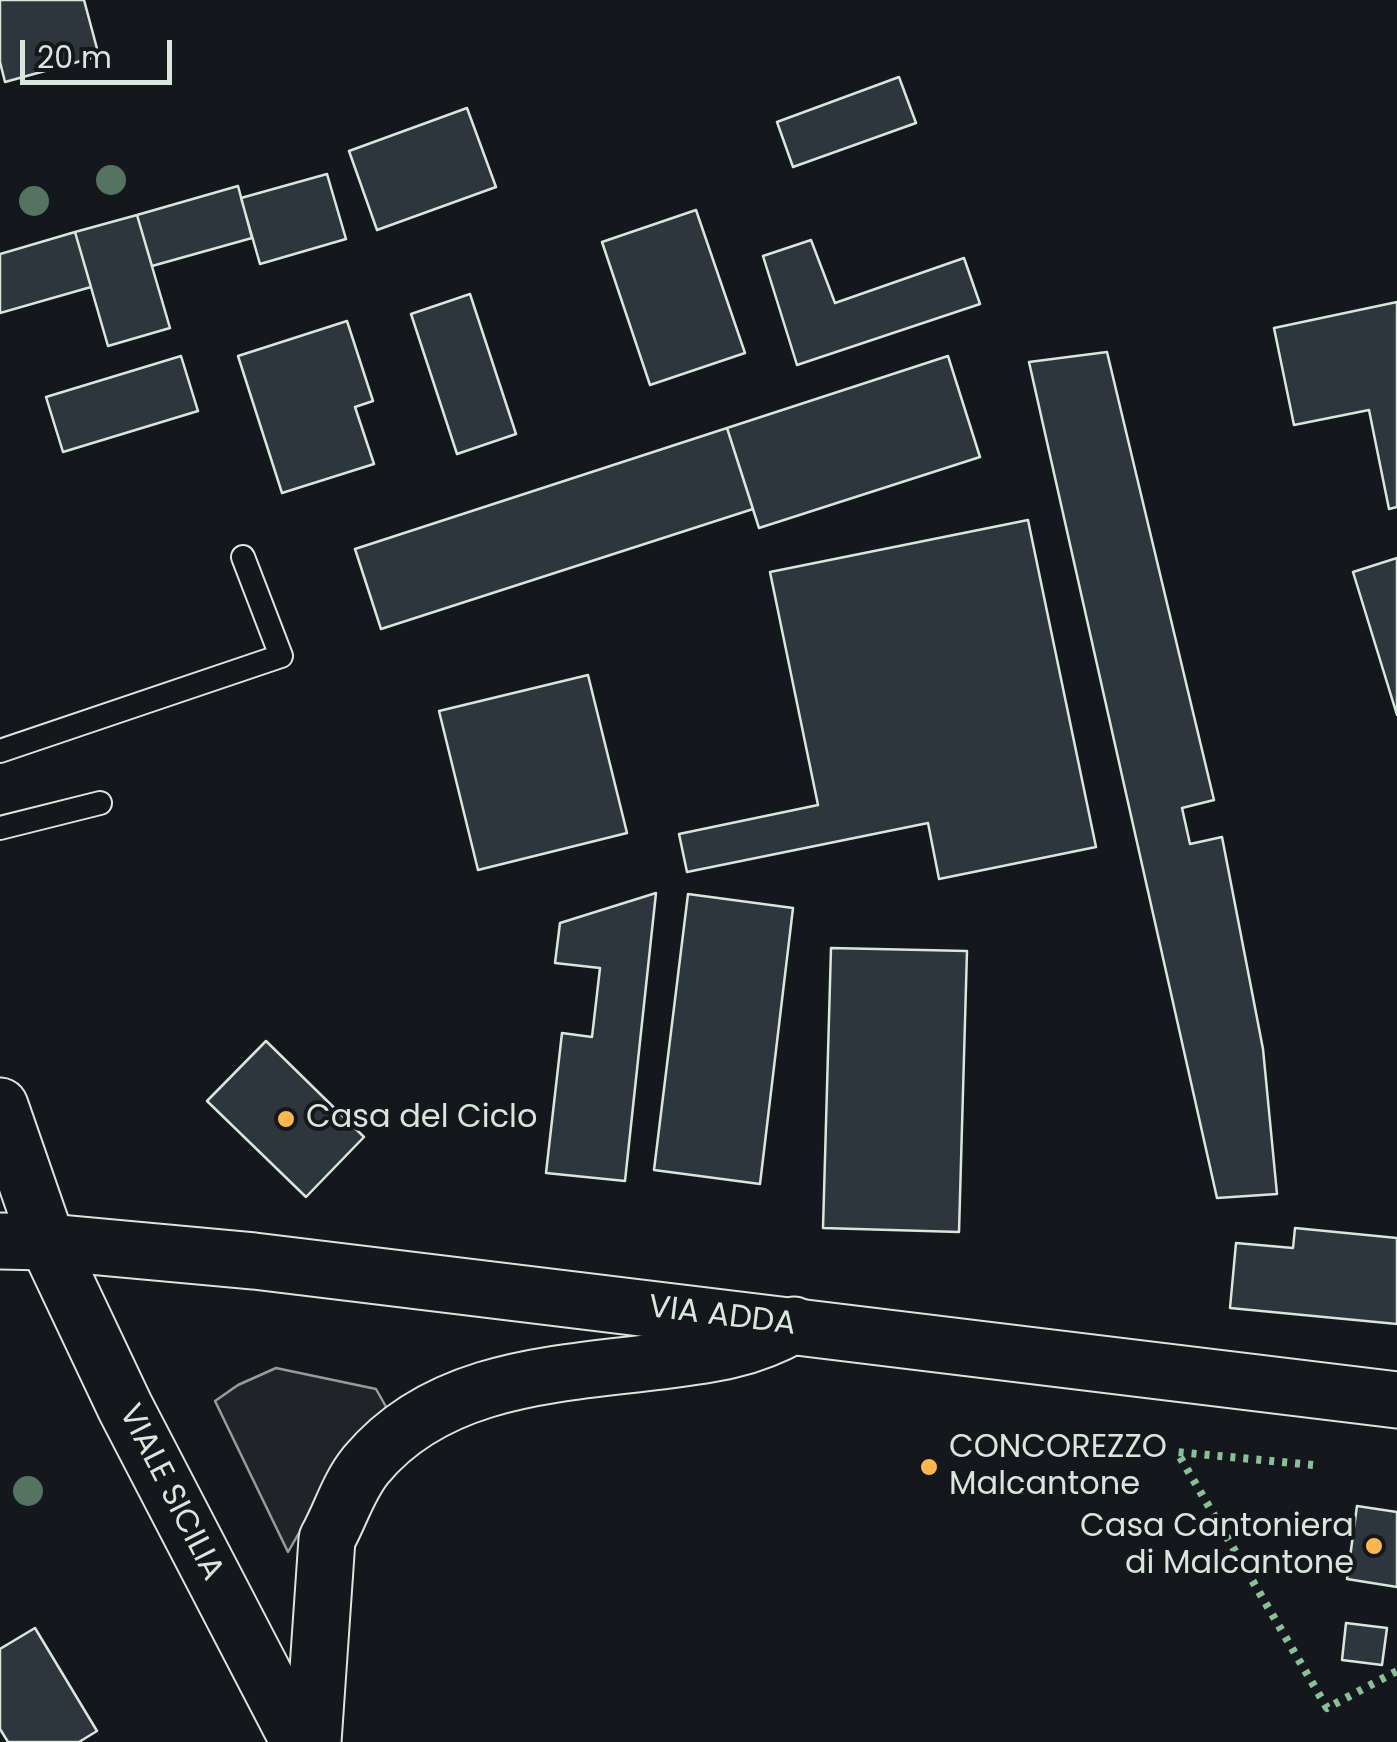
<!DOCTYPE html>
<style>
body{margin:0}
#map{position:relative;width:1397px;height:1742px;overflow:hidden;background:#14181c;font-family:Poppins,sans-serif}
canvas{display:block}
.scale{position:absolute;left:20px;top:40px;width:152px;height:45px;box-sizing:border-box;border:5px solid #d8e6dc;border-top:0;padding-left:12px;font-size:30px;line-height:35px;white-space:nowrap;color:#d8e6dc;-webkit-text-stroke:8px #14181c;paint-order:stroke}
</style>
<div id="map">
<canvas width="1397" height="1742"></canvas>
<div class="scale">20 m</div>
</div>
<script>
const context = document.querySelector('canvas').getContext('2d');
context.lineJoin = 'round';
function fill(path, color) { context.fillStyle = color; context.fill(path, 'evenodd'); }
function trace(path, color, width, dash) { context.strokeStyle = color; context.lineWidth = width; context.lineCap = dash ? 'butt' : 'round'; context.setLineDash(dash || []); context.stroke(path); }
function drawText(font, color, halo, rows, align = 'center') {
  context.font = font + ' Poppins,sans-serif'; context.lineWidth = 8; context.setLineDash([]); context.textBaseline = 'middle'; context.strokeStyle = halo; context.fillStyle = color; for (const [text, x, y, turn = 0] of rows) {
    context.save(); context.translate(x, y); context.rotate((+turn || 0) * Math.PI / 180); context.textAlign = isNaN(turn) ? turn : align; if (halo) context.strokeText(text, 0, 0); context.fillText(text, 0, 0); context.restore();
  }
}
const green = new Path2D(`
 M276,1368L376,1389L389,1412L307,1519L288,1552L215,1401L238,1385Z`);
const building = new Path2D(`
 M0,0H84L99,56L5,82L0,62Z
 M899,77L916,123L793,167L777,122Z
 M467,108L496,187L377,230L349,151Z
 M327,174L346,239L260,264L241,198Z
 M238,186L252,238L152,266L137,215Z
 M696,210L745,353L650,385L602,242Z
 M137,215L170,328L108,346L75,232Z
 M75,232L91,287L0,313V254Z
 M811,240L835,303L964,258L980,304L797,365L763,256Z
 M470,294L516,434L457,454L411,314Z
 M1397,302V507L1389,509L1369,410L1294,425L1274,328Z
 M347,321L373,401L355,407L374,464L282,493L238,356Z
 M1107,352L1214,800L1182,808L1190,844L1222,837L1263,1049L1277,1194L1217,1198L1029,362Z
 M181,356L198,411L63,452L46,397Z
 M948,356L980,457L759,528L727,428Z
 M727,428L753,509L381,629L355,549Z
 M1028,520L1096,847L939,879L928,823L687,872L679,834L818,805L770,572Z
 M1397,558V715L1353,572Z
 M588,675L627,833L478,870L439,711Z
 M656,893L625,1181L546,1173L562,1033L592,1037L600,968L555,963L560,923Z
 M688,894L793,908L760,1184L654,1170Z
 M831,948L967,951L959,1232L823,1228Z
 M266,1041L364,1137L306,1197L207,1101Z
 M1295,1228L1397,1238V1324L1230,1308L1236,1243L1293,1248Z
 M1357,1506L1397,1512V1587L1347,1579Z
 M1346,1623L1387,1628L1382,1665L1342,1660Z
 M35,1628L97,1731L79,1742H8L0,1729V1649Z`);
const service = new Path2D(`
 M0,751L281,656L243,557
 M0,828L100,803`);
const secondary = new Path2D(`
 M0,1241L47,1242L254,1261L1397,1400`);
const primary = new Path2D(`
 M0,1106L47,1242L125,1407L299,1742
 M313,1742L327,1539C341,1514 348,1487 366,1465C439,1377 558,1374 662,1361C711,1355 750,1350 794,1325`);
const hedge = new Path2D(`
 M1313,1465L1177,1452L1327,1708L1397,1671`);
const trees = [
 [111,180],
 [34,201],
 [28,1491]
];
const markers = [
 [286,1119,10,"#ffb74d"],
 [929,1467,10,"#ffb74d"],
 [1374,1546,10,"#ffb74d"]
];
const poiNames = [
 ["Casa del Ciclo",306,1119],
 ["CONCOREZZO",949,1449],
 ["Malcantone",949,1486],
 ["Casa Cantoniera",1354,1528,"right"],
 ["di Malcantone",1354,1565,"right"]
];
const streetNames = [
 ["VIA ADDA",722,1317,7],
 ["VIALE SICILIA",170,1493,63]
];
fill(green, '#202428');
trace(green, '#939e99', 2.5);
fill(building, '#2c363c');
trace(building, '#d8e6dc', 2.5);
trace(service, '#d8e6dc', 26);
trace(secondary, '#d8e6dc', 59);
trace(primary, '#d8e6dc', 59);
trace(service, '#14181c', 22);
trace(secondary, '#14181c', 55);
trace(primary, '#14181c', 55);
trace(hedge, '#8ac095', 8, [5, 8]);
context.fillStyle = '#55745f';
for (const [x, y] of trees) { context.beginPath(); context.arc(x, y, 15, 0, 2 * Math.PI); context.fill(); }
for (const [x, y, r, color] of markers) { const dot = new Path2D(); dot.arc(x, y, r, 0, 2 * Math.PI); context.fillStyle = color; context.fill(dot); trace(dot, '#14181c', 4); }
drawText('32px', '#d8e6dc', '#14181c', poiNames, 'left');
drawText('32px', '#d8e6dc', '#14181c', streetNames);
</script>
